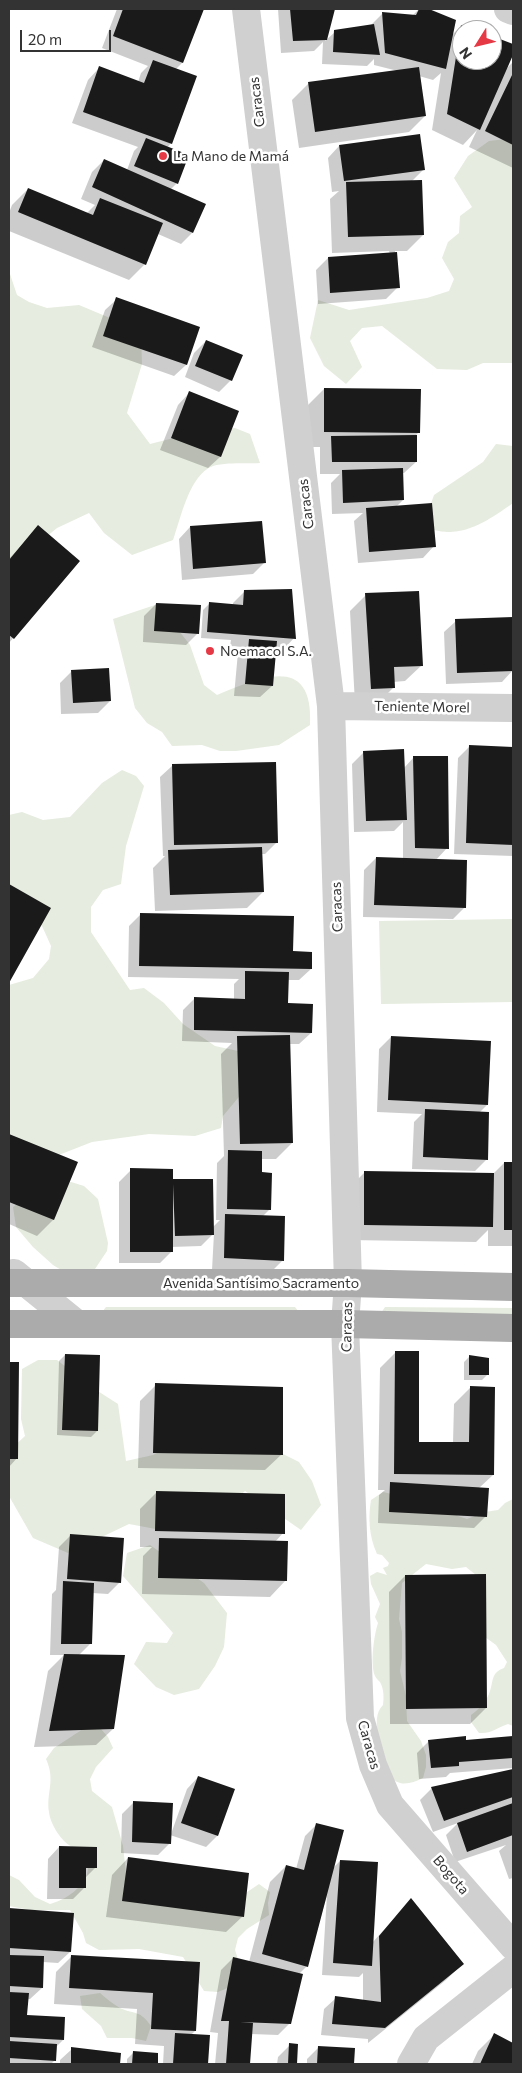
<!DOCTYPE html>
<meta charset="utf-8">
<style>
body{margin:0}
#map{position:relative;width:522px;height:2073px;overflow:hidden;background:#fff;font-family:Commissioner,sans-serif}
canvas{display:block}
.frame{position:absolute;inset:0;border:10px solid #333;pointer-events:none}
.north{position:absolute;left:452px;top:20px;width:50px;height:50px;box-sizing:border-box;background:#fff;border:1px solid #adadad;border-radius:50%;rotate:234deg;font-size:14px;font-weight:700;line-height:20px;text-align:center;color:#333}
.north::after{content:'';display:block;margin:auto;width:18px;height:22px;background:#e63946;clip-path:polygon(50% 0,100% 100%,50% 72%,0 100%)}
.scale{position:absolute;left:20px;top:30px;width:91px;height:22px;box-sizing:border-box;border:2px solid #333;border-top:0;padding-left:6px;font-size:15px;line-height:18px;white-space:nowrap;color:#333;-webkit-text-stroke:4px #fff;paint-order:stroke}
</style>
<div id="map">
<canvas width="522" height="2073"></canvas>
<div class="frame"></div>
<div class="north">N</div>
<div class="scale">20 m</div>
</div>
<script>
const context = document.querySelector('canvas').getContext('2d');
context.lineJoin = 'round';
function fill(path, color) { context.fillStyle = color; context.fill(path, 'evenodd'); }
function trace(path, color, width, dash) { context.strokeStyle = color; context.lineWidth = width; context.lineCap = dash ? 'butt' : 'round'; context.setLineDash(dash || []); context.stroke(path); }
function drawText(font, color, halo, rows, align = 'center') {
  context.font = font + ' Commissioner,sans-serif'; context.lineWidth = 5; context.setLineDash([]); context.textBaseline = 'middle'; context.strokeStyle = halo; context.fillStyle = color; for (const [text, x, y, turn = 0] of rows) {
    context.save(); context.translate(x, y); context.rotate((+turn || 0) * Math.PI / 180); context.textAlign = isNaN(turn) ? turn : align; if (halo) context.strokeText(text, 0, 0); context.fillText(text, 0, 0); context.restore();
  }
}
const green = new Path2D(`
 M506,139L513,142V363H483L467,370L437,369L382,326L362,328L350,341L362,367L346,384L324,366L310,338L318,300L349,310L427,298L449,291L454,279L442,258L448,242L459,233L460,216L472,207L454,178L468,156L489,141Z
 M9,271L17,295L29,302L47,308L79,305L110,318L141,336L142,364L127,413L150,444L201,431L235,428L250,434L260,463C246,464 227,462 213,466C189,475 181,518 173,540L132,555L104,533L89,513L57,528L41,541L9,559Z
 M496,444L513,446V503C489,520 464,538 434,530L428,512L434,495L483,462Z
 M158,604L190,645L204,685L217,695C258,678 314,652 310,725L279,745L236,751H220L202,745L172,746L162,732L147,723L135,708L113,619Z
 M122,770L136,776L144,786L126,846L121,884L103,890L91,907V932L130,990L144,988L164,1003L183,1024L215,1046L238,1051L243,1092L223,1116L221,1128L195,1136L149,1134L92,1142L51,1158L9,1148V985L33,978L49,959L51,946L42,926L19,894L9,893V815L22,812L43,820L70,817L102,783Z
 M513,919V1002L381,1004L379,921Z
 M71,1182L84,1186L98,1199L108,1243L107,1251L91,1275L71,1276L53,1265L33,1247L16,1227L13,1207L23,1200Z
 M106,1307H295L298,1311L102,1312Z
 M385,1307L513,1308V1317L381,1313Z
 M38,1360H57L93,1388L118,1404L126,1461L153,1455L176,1443L281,1453L299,1462L312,1481L321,1505L301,1530L245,1491L227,1507L161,1530L129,1524L68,1553L33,1538L9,1496V1451L25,1436L21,1419L22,1369Z
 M383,1492L449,1507L458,1516L467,1519L485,1512L498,1510L505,1503L513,1499V1726L508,1724C496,1728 491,1734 479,1733L471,1722V1715C479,1709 485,1703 489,1694C494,1682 490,1673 504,1668L507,1662L496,1645L485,1637L476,1575L466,1567L452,1569L426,1564L402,1583L399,1619L402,1632V1658L400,1671L406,1696L407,1721L421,1741L426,1755V1767L423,1778C410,1784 398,1788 389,1774C384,1757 368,1719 383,1705C384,1698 384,1689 380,1682C379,1681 376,1678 375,1676C370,1664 374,1635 378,1623L375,1617L380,1604L371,1584L370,1576L377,1572L387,1575L383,1568L388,1566L389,1563L382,1555L377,1554C369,1536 368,1518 371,1500Z
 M150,1545L204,1583L227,1613L224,1647L215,1666L199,1689L174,1695L156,1687L134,1664L146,1642L167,1643L173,1633L123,1576L127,1553Z
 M86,1727L100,1728L108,1737L113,1748L96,1767L90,1779L92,1791L112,1807L123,1846L126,1873L228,1905L259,1884L270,1892L268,1903L269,1915L247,1929L238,1938L235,1950L239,1962L230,1987L218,1992L204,1991L183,1957L139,1949L99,1950L86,1943L83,1933L70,1910H30L9,1906V1875L19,1880L35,1897L50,1904C71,1899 101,1875 82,1852C79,1848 73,1848 69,1845C60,1839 50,1823 49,1812C46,1792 56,1781 46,1759L54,1748Z
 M100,1993C106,1998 113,2004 120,2008C136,2015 140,2010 151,2026L146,2041L132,2038H107L101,2026L82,2009L80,1996Z`);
const shadow = new Path2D(`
 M117,9H203L182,63L175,70L171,143L167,148L188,156L177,183L171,189L192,233L181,244L158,234L145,264L129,280L9,231V213L12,205L28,189L87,213L95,205L81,199L92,172L104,160L127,170L134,151L138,147L72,123L88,80L99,68L138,82L141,73L148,66L102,48Z
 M278,9H333L325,41L335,32L370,26L382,14L412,16L419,9H425L454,21L451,36L461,26L472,30H462V60H492V38L513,46V52L505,70L513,62V168L469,147L477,130L463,145L432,130L441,73L433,80L419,76L425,116L409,132L299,148L292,100L308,84L398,71L374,65V59L367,66L322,64L323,42L314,51L281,53Z
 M339,146L424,169L411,182L423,235L407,251H395L398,287L386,299L318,304L316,270L328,258L390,254L389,251L332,253L330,199L339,191L332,192L328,158Z
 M117,299L199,328L186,365L174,376L92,347L105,310Z
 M206,341L231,380L219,392L185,377L194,353Z
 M324,389L419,432L416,435V462L404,473H402L403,500L396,507L434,546L423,558L358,563L354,521L363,513L332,514L331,483L340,474H320V447H308V405Z
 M189,393L237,411L220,457L208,468L160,450L178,405Z
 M38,527L78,561L9,643V559Z
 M190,527L264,563L253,574L182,580L179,539Z
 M245,591L294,638L283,650L275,649L272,686L260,697L234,696L238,652L243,647L230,646L231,640L201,638L203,610L209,604L233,605V603Z
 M366,595L422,665L405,681L393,682L394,687L378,703L355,704L350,611Z
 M156,604L198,633L186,645L143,642L144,616Z
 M511,619L513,670L502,682L446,684L444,632L456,621Z
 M71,672L110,701L98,713L61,714L60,683Z
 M470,746L513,748V856L454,854L458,758Z
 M364,752L404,768L414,757L447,848L436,860L465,907L453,919L363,917L364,870L376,858L403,859V822L394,831L354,832L352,764Z
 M172,766L277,842L265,854H261L263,892L247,908L155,911L153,868L165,856H163L160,777Z
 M9,885L49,908L9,981Z
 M141,914L292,953L311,969L299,980H287L286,1004L311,1033L299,1044H289L292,1143L276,1159H261V1174L270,1209L262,1217L283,1260L271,1272L212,1270L214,1233L201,1246L171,1247V1252L160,1263H119V1182L131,1170L172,1180L212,1228L220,1220H216L217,1163L224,1156L221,1054L232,1043L182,1041L183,1010L195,998L234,999V984L239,979L128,977L129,926Z
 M391,1037L487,1105L479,1113L486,1160L475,1171L412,1169L414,1122L422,1114L377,1112L379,1049Z
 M9,1135L76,1163L53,1220L37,1236L9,1224Z
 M504,1163H513V1246H488V1230L476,1242L348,1240L349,1188L365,1172L493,1174Z
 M396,1352L417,1443H453L454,1404L470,1388L493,1475L479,1488L486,1516L474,1528L378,1523L379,1495L385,1490H378L380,1368Z
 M65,1355L97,1431L91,1437L57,1435L59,1361Z
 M470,1356L488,1374L482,1380H464V1362Z
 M9,1363H18L17,1458L9,1467Z
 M156,1385L282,1454L265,1470L138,1468L140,1401Z
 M156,1493L283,1533L275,1542L286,1580L270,1597L142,1594L143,1556L152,1547H140V1509Z
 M70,1536L120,1582L108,1594L92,1593L90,1644L79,1655L113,1729L96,1745L34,1747L48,1671L64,1655H50L52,1594L56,1590L59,1547Z
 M405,1576L486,1708L470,1724H390L389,1592Z
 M513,1738V1768L450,1773L446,1777L419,1779L417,1753L429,1741H465Z
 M513,1770V1878L509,1879L499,1851L506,1845L455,1862L446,1835L458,1823L433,1832L420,1800L432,1788Z
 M198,1777L217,1836L206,1847L170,1835V1843L158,1855L121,1853L122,1814L133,1803L171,1834L187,1789Z
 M317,1824L332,1869L340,1861L372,1943L411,1900L462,1964L446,1980L368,2043V2039L321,2035L324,2009L336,1998L363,2001V1973L359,1977L322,1975L327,1895L307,1966L299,1974L290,2023L278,2035L251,2034L249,2064H215L218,2033L210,2032L221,1970L233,1958L249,1962L270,1882L286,1866L296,1869L305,1836Z
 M59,1847L96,1867L85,1878V1887L73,1899H47L48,1859Z
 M128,1858L243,1916L226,1932L106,1917L112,1875Z
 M9,1909L73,1914L70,1952L58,1963L43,1962L42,1988L30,1999H27L26,2016L63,2040L57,2046L55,2060L51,2064H9Z
 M72,1956L199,1963L195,2031L191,2035L208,2036L207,2064H163L164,2046L135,2044L137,2009L54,2004L56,1972Z
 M494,2035L513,2045V2064H472L478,2051Z
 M290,2045H297L296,2064H277L278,2057Z
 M319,2047L354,2049L353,2064H307V2059Z
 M72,2049L102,2051V2055L119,2054L118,2064H60V2060Z
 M133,2053L157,2054V2064H127V2059Z`);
const building = new Path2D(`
 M123,9H204L183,63L113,36Z
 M290,9H335L327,40L293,41Z
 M419,9H429L456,20L446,69L385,53L382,12L416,15Z
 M374,24L380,55L333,52L334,30Z
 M461,25L475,30H462V60H492V36L513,44V55L480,130L447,114Z
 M153,60L197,76L172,144L83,112L99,66L144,83Z
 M419,67L426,116L315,132L308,82Z
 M513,73V145L485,131Z
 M420,134L425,170L344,181L339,145Z
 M146,138L189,155L178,184L134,166Z
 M104,159L206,204L193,233L92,187Z
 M422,180L424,235L348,237L346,182Z
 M28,188L93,215L100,198L163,223L146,265L18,212Z
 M397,252L400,288L330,293L328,257Z
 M116,297L200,327L187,365L103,336Z
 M206,340L243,355L232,381L195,366Z
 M324,388L421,389L420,433L324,432Z
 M189,391L239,411L221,457L171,438Z
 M417,435V462H332L331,436Z
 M403,468L404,500L343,503L342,470Z
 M432,503L436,547L369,552L366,508Z
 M262,521L266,563L193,569L190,526Z
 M38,525L80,561L14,639L9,635V560Z
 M292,589L296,639L207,632L209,602L243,605L244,590Z
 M419,591L423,666L394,667L395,688L371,689L365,593Z
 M156,603L201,605L199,634L154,631Z
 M513,617V671L457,673L455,619Z
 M249,639L277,641L273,686L245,684Z
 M109,668L111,701L73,703L71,670Z
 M469,745L513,747V845L466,843Z
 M404,749L407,820L366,821L363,751Z
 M413,756H448L449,849L415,848Z
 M276,762L278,843L174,845L172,764Z
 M262,847L264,892L170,895L168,850Z
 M376,857L467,860L466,908L374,905Z
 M9,884L51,908L9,983Z
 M140,913L294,916L293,951L312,952V969L139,966Z
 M245,971L289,972L288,1003L313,1004L312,1033L194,1030V997L245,999Z
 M290,1035L293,1143L240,1144L237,1036Z
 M391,1036L491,1041L488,1105L388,1100Z
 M425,1109L489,1112L488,1160L423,1157Z
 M9,1134L78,1162L54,1220L9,1202Z
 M228,1150L262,1151V1172L272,1173L271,1210L227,1209Z
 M504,1162H513V1230H504Z
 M130,1168L173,1169V1179H213L214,1235L175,1236L173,1184V1252H130Z
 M364,1171L494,1173L493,1227L364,1225Z
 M225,1214L285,1216L284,1261L224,1258Z
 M395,1351H419V1442H469L470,1386L495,1387L494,1475L394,1474Z
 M65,1354L100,1355L98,1431L62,1430Z
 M469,1355L489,1358V1375H469Z
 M9,1362H19L18,1459H9Z
 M155,1383L283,1387V1455L153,1453Z
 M390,1482L489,1488L487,1517L389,1512Z
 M156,1491L285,1494V1534L155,1531Z
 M70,1534L124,1538L121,1583L67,1579Z
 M159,1538L288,1541L287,1581L158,1578Z
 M486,1574L487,1708L406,1709L405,1575Z
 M63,1581L94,1583L92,1644H61Z
 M64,1654L125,1655L114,1729L49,1731Z
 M466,1736V1740L513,1736V1758L459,1762V1766L431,1768L428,1740Z
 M513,1769V1797L444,1821L431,1787Z
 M198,1776L235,1789L218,1836L181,1823Z
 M133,1801L173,1803L171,1844L132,1842Z
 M513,1803V1835L467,1852L457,1823Z
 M316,1823L344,1830L308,1967L262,1954L286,1865L304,1870Z
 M59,1846L97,1847V1868H86V1888H59Z
 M128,1857L249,1873L244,1917L122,1901Z
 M340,1860L378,1862L372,1966L333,1963Z
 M411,1898L464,1964L385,2028L332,2024L335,1996L381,2002L379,1936Z
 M9,1908L74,1913L71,1952L9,1948Z
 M9,1955L44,1956L43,1988L9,1986Z
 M71,1955L200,1962L196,2031L151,2029L153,1993L69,1988Z
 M233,1957L303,1974L291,2024L240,2022L253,2023L250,2064H226L229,2021H221Z
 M9,1992L29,1993L27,2015L65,2017L64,2040L9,2037Z
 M175,2033L210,2035L208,2064H173Z
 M494,2033L513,2043V2064H480Z
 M9,2041L57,2044L56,2061L9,2058Z
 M289,2043L298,2044L297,2064H288Z
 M318,2046L355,2048L354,2064H317Z
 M71,2047L121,2053L120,2064H71Z
 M133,2051L158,2053V2064H132Z`);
const minor = new Path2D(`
 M246,9L331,706L348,1283L345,1324L360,1718L373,1765L390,1805L513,1946
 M508,9L513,11
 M331,706L513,708
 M14,1273L77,1324
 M411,2064L426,2038L513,1969`);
const primary = new Path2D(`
 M9,1283H348L513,1287
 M9,1324H345L513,1328`);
const markers = [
 [163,156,5,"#e63946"],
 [210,651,5,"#e63946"]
];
const streetNames = [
 ["Caracas",257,102,-97],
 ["Caracas",306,504,-97],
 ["Teniente Morel",422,707,1],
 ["Caracas",337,907,-92],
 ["Avenida Santísimo Sacramento",261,1283],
 ["Caracas",347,1327,-89],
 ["Caracas",369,1745,74],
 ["Bogota",451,1875,49]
];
const poiNames = [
 ["La Mano de Mamá",173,156],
 ["Noemacol S.A.",220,651]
];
fill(green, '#e6ecdf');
fill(shadow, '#0003');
fill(building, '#1a1a1a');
trace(minor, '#d0d0d0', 28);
trace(primary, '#ababab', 28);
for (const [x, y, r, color] of markers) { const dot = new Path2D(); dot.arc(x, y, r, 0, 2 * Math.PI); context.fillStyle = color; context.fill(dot); trace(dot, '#fff', 2); }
drawText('14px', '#333', '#fff', streetNames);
drawText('14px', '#333', '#fff', poiNames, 'left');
</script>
